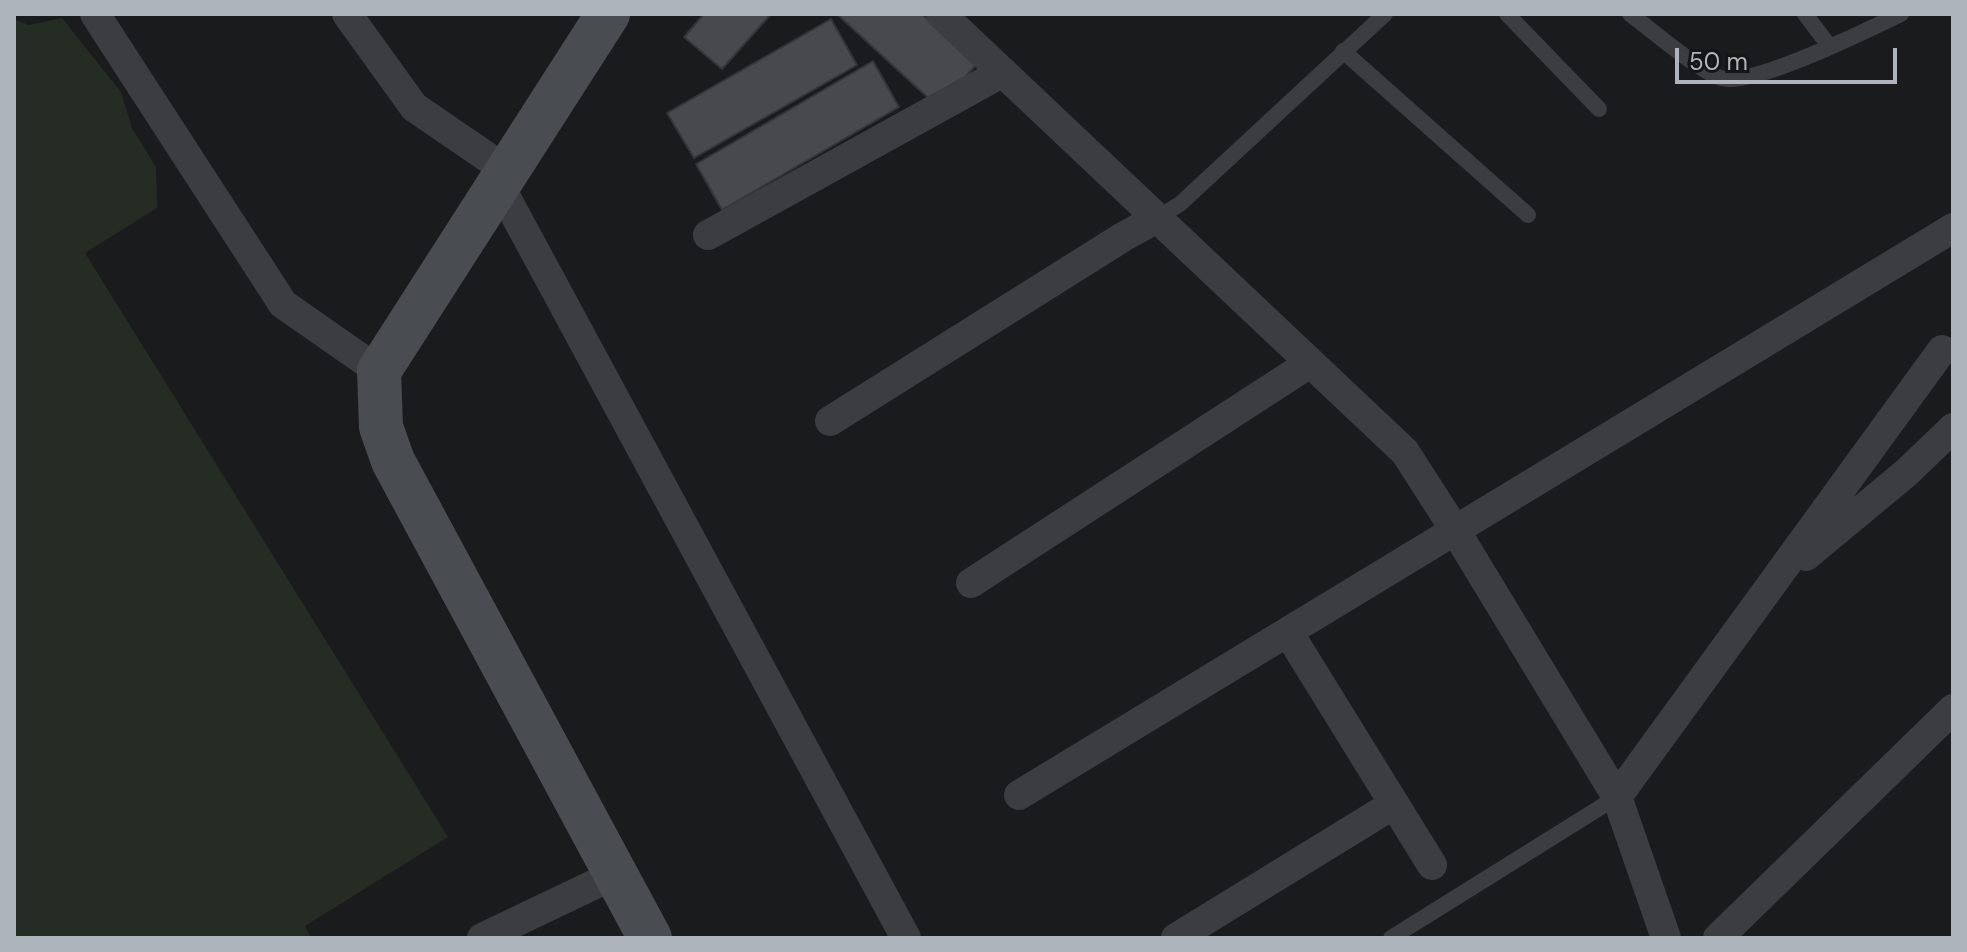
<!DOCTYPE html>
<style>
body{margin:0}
#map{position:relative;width:1967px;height:952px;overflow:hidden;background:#1a1b1c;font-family:"DM Sans",sans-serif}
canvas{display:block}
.frame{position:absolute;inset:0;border:16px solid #adb4bb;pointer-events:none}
.scale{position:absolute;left:1675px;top:48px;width:222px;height:36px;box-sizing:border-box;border:4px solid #adb4bb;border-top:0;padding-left:10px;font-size:24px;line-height:28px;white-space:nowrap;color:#adb4bb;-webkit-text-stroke:6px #151517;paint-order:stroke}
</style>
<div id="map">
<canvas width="1967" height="952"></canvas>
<div class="frame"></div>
<div class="scale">50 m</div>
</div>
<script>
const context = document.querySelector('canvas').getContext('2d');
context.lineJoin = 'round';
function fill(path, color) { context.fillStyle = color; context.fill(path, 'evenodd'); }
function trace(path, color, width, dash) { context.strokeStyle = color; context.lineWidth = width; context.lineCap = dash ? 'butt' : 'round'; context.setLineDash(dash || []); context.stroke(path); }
const green = new Path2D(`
 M62,18L121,92L132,128L156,167L157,208L85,253L448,837L305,926L311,938H14V19L29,25Z`);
const building = new Path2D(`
 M704,14H771L722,69L684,37Z
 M840,14H922L977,64L938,107L839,16Z
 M831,19L857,65L694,158L667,113Z
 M873,61L899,107L722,210L696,164Z`);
const lane = new Path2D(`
 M1507,14L1599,109
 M1630,14C1652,30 1699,71 1721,78C1752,88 1869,29 1901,14
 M1805,14L1830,47
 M1343,51L1528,215
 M1157,218L1180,204L1385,14
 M1391,938L1617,797`);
const street = new Path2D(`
 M95,14L283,304L379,371
 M347,14L414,107L506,170
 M941,14L1405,452L1455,530L1617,797L1666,938
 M498,183L906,938
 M708,235L1003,72
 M830,421L1123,237L1157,218
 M1806,556L1906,473L1953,428
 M971,583L1310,363
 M1288,632L1432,865
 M1019,795L1953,228
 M1617,797L1942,350
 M482,938L616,874
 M1176,938L1394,804
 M1718,938L1953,709`);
const secondary = new Path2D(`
 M608,14L379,371L381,427L393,461L650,938`);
fill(green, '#242c24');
fill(building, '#47494c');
trace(building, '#343538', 2);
trace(lane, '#3b3d41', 16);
trace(street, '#3b3d41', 30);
trace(secondary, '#494c51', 44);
</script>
